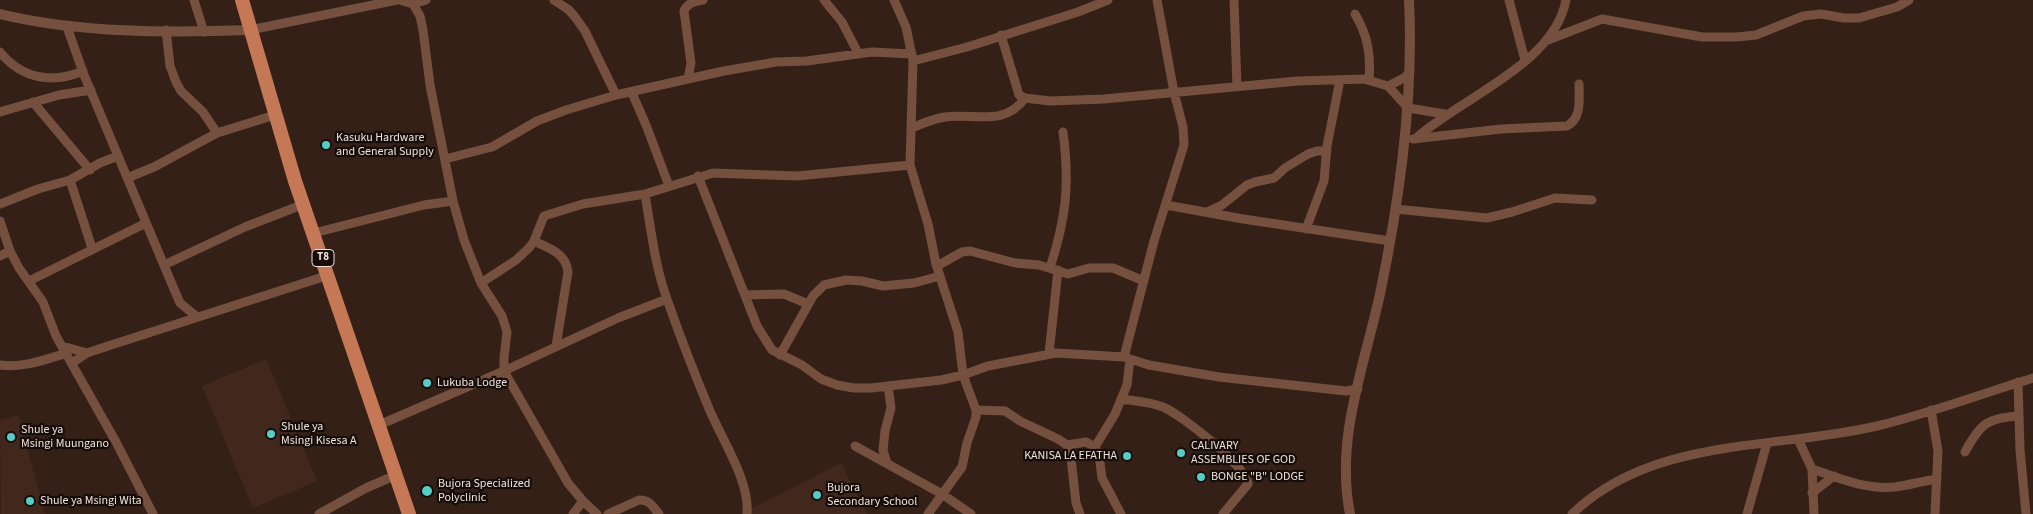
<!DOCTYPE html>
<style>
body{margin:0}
canvas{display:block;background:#342017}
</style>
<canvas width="2033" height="514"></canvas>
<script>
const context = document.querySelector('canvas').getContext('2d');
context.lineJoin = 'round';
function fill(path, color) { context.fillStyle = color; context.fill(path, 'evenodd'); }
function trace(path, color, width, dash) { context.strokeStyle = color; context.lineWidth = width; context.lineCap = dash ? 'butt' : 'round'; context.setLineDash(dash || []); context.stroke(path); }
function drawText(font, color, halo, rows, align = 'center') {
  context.font = font + ' "Source Sans 3",sans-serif'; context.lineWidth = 4.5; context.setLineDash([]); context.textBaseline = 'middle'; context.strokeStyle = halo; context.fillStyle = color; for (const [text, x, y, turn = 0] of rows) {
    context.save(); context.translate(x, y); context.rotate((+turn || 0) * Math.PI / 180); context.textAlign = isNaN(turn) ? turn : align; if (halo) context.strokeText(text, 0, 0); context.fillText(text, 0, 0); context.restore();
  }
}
const built = new Path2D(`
 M266,359L317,481L253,508L202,386Z
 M18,415L45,514H1L0,420Z
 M841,463L867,514H741Z`);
const minor = new Path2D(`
 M194,0L204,32
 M400,0L413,4L420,16L423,30L430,85L453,201L464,240L481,283L502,316L507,332L504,358V371L568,483L583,501L597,514
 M554,0L569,10L575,17L585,31L616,95
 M824,0L842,22L858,53
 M894,0L906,27L913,61L910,165L928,224L936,264L958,332L963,375L976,410V417L967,443L962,467L928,514
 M1234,0L1237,87
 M1509,0L1525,60
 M413,4L426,0
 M1355,14C1368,36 1371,55 1369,80
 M67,27L84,75L171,282L180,303L196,316
 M166,30L170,66L176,82L181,91L203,112L217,133
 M250,30L397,0
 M1001,35L1019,95L1025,98L1050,101L1104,99L1298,81L1364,79L1388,86L1408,108L1445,114
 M1548,40L1602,19L1702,37H1737L1756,35L1803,16L1821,14L1844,18H1859L1897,7L1909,0
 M0,52C22,79 52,84 83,71
 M913,61L967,47L1078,12L1108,0
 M688,79L691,63L684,11C687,3 695,1 703,0
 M1388,86L1404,78L1410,72
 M632,93L646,125L669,186
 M33,102L90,170
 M0,112L59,95L91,90
 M912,128C923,123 933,119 945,117C973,113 1005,127 1025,98
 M1413,139L1501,129L1567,126C1582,118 1579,100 1579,84
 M1415,139C1460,98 1554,65 1566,0
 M445,159L492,147L537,121L566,110L616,95L724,71L776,62L807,61L872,52L912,54
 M698,176L757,326L772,350L802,365L821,379L837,385L854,388H871L941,380L963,375L988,366L1056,353L1124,357L1149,365L1219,377L1346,391L1358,389
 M127,178L154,167L217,133L275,115
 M70,180L92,248
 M645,194C651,230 655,267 668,302C681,339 695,375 710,411C723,441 750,482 747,514
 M0,204L38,189L70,180L100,163L118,156
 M1166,205L1243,219L1390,241
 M1395,209L1487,218L1512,212L1555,198L1592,200
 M1207,212L1222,205L1247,185L1255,182L1274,178L1285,168L1308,154L1317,151H1327
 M0,221L10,251L19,268L43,302L56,336L116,442L153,514
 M1306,229L1324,181L1327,146L1340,80
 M314,233L424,205L453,201
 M534,241C549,248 566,253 568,272L556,346
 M0,256L10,251
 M164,265L245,227L304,204
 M937,266L962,252L970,251L1015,263L1039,265L1068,274L1089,268H1113L1144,281
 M1050,268C1066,218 1070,185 1063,132
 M29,281L146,223
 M481,283L516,260L529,248L534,241L544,216L583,204L645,194L713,173L797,176L910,165
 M745,295L784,294L808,304
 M62,346L87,353
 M1049,354L1058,270
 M780,355L813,296L824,285L846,280L862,281L883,286L914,283L940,276
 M1124,357L1154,241L1184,145L1183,127L1174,92L1157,0
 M72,363L87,353L108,346L329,275
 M0,365C24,368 44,360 67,353
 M2018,382L2020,450L2026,514
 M1121,399C1136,401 1150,402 1163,407C1182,415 1246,466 1248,484L1223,514
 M976,410L1005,411L1020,421L1058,439L1067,445L1071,458L1076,503L1080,514
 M1931,410L1938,451L1935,514
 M379,425L504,371L618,318L667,299
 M1798,439L1812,469L1814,514
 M1067,445L1086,442L1095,447L1099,455L1102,478L1121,514
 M855,446L942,494L971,514
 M1095,447L1115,414L1127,385L1130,359
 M1965,452C1980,424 1987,418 2018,416
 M887,463L883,450L885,431L891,408L888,386
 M1812,469C1838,478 1866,490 1895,487C1909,485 1923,481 1937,479
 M1812,493L1834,476
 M319,514L366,488L396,475
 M573,514L583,501
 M608,514L639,500C649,499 653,507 659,514
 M1572,514C1653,436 1775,450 1877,426C1930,413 1981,394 2033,378
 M1747,514L1767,443`);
const tertiary = new Path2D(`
 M0,14C79,33 169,33 250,30
 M1350,514C1335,439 1364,367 1380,294C1400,198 1414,98 1409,0`);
const primary = new Path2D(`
 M242,0L295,181L409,514`);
const markers = [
 [326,145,5,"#54cdc8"],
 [427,383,5,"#54cdc8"],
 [271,434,5,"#54cdc8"],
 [11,437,5,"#54cdc8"],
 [1181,453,5,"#54cdc8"],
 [1127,456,5,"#54cdc8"],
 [1201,477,5,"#54cdc8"],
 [427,491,6,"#54cdc8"],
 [817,495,5,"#54cdc8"],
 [30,501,5,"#54cdc8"]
];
const shields = [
 [323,258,22]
];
const shieldNames = [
 ["T8",323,258]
];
const poiNames = [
 ["Kasuku Hardware",336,138],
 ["and General Supply",336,152],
 ["Lukuba Lodge",437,383],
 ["Shule ya",281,427],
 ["Msingi Kisesa A",281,441],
 ["Shule ya",21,430],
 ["Msingi Muungano",21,444],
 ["CALIVARY",1191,446],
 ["ASSEMBLIES OF GOD",1191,460],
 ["KANISA LA EFATHA",1117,456,"right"],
 ["BONGE \"B\" LODGE",1211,477],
 ["Bujora Specialized",438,484],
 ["Polyclinic",438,498],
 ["Bujora",827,488],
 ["Secondary School",827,502],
 ["Shule ya Msingi Wita",40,501]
];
fill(built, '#42281c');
trace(minor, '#75503f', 9);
trace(tertiary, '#75503f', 10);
trace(primary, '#c47856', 14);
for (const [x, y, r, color] of markers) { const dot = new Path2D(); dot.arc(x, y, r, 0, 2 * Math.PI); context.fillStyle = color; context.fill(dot); trace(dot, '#150c08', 2); }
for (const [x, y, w] of shields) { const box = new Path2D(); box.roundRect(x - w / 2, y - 8.5, w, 17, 4); context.fillStyle = '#150c08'; context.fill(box); trace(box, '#f0e2dc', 1); }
drawText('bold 11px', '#f0e2dc', null, shieldNames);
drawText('12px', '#f0e2dc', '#150c08', poiNames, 'left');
</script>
